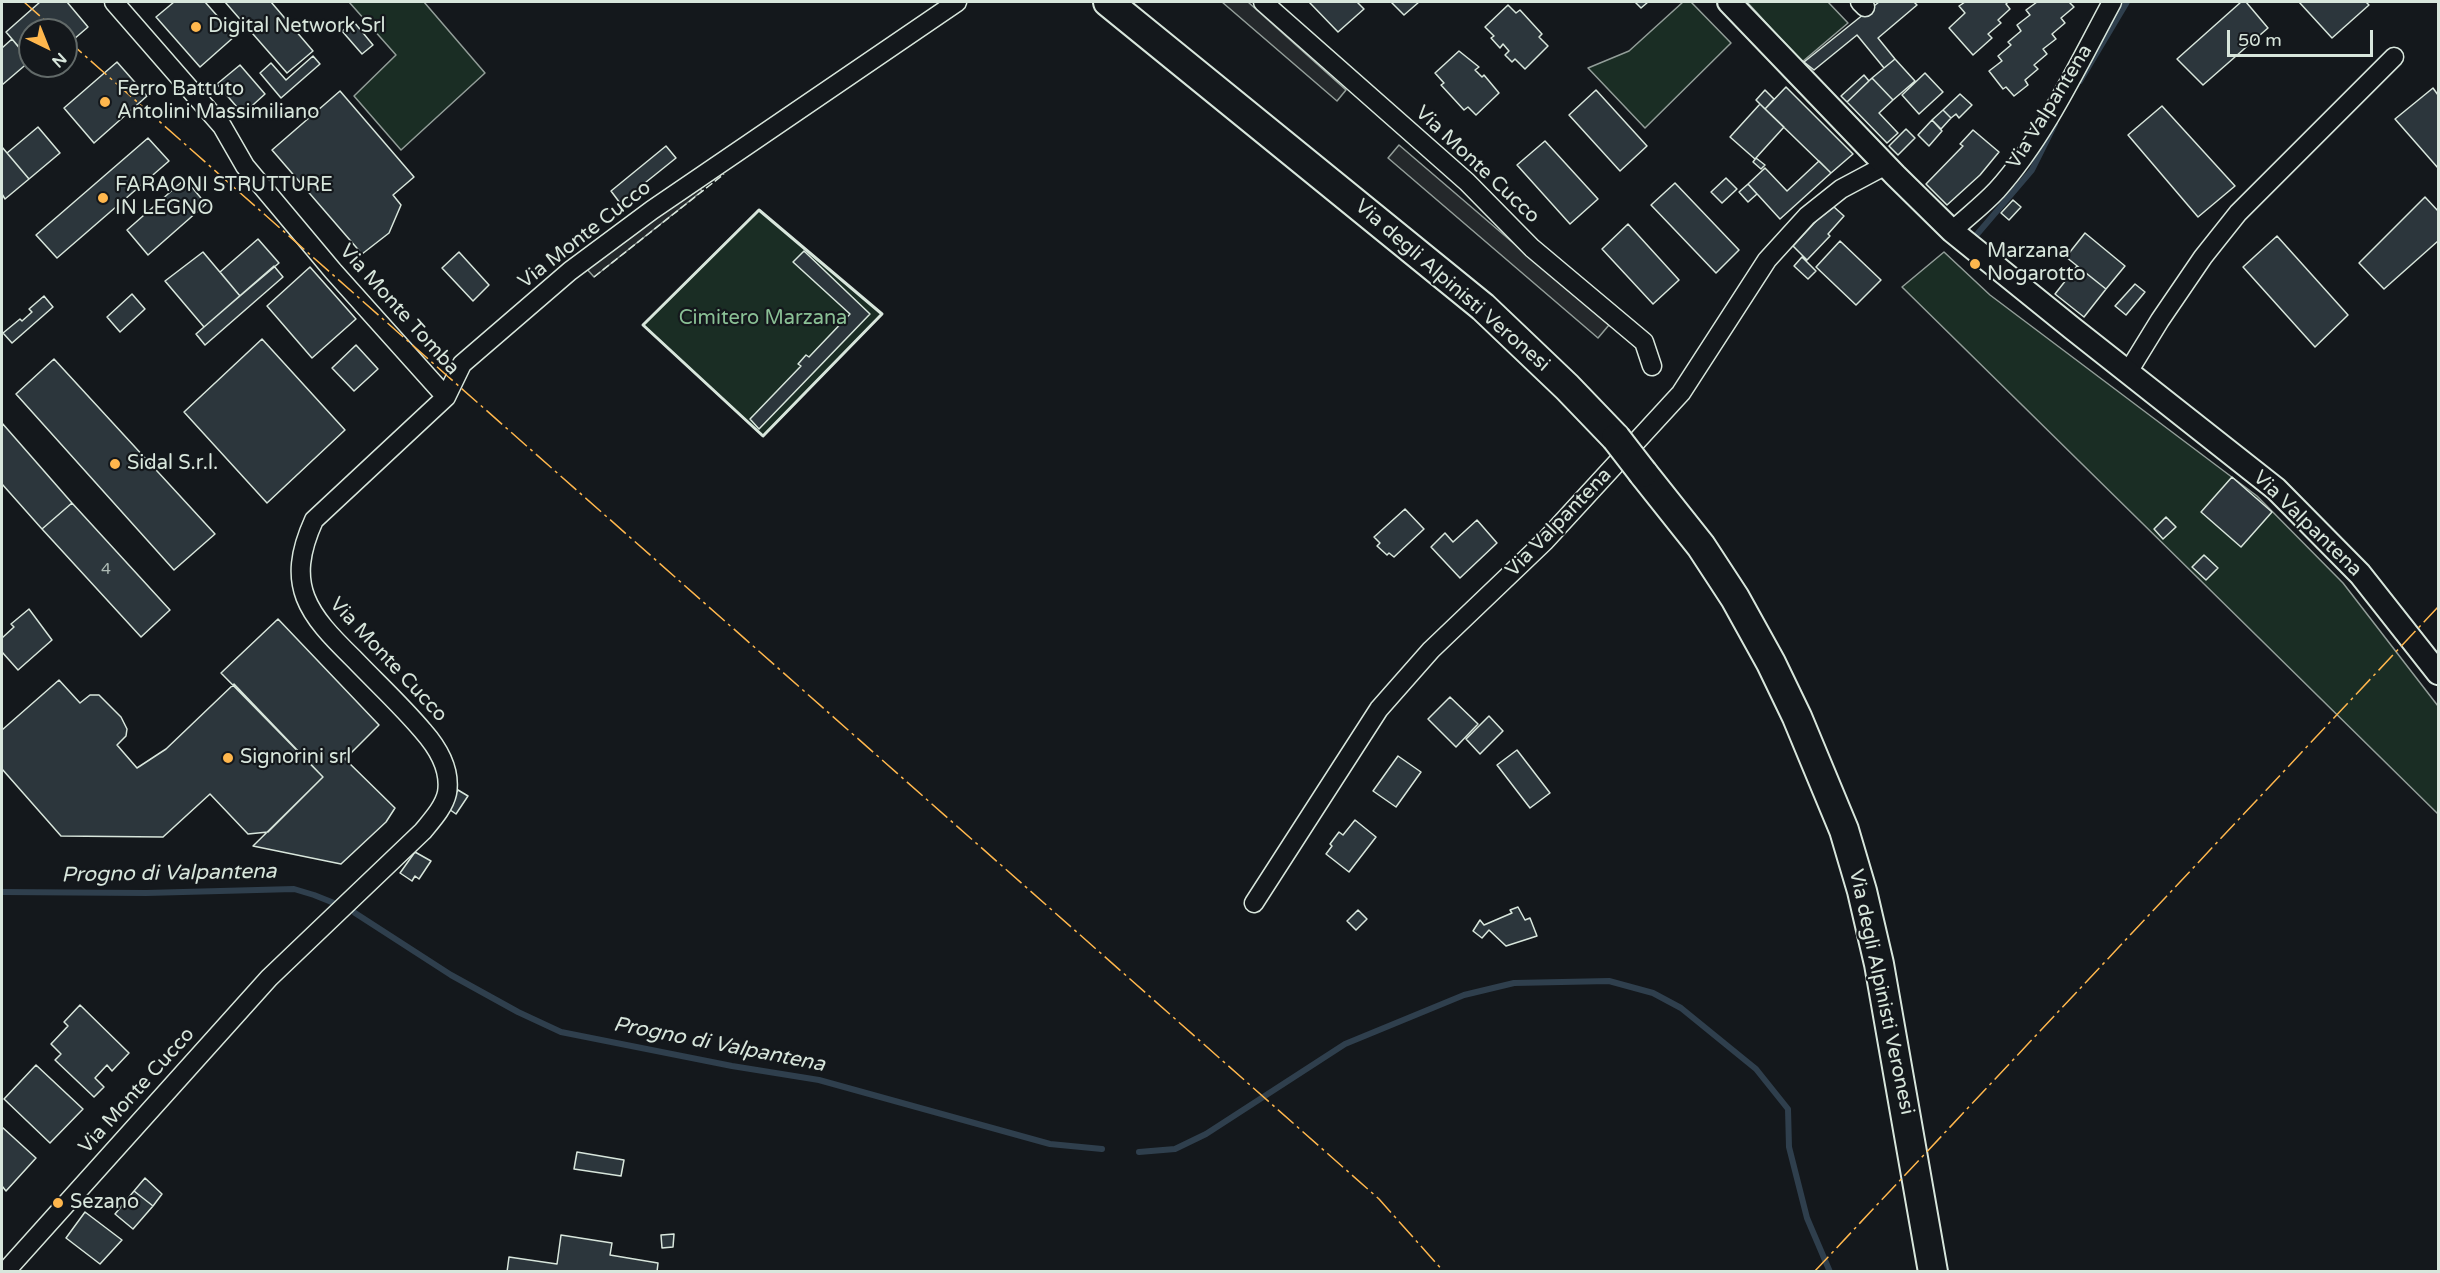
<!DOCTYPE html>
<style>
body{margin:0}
#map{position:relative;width:2440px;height:1273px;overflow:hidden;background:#14181c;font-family:"Varela Round",sans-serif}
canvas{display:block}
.frame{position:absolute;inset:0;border:3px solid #d8e6dc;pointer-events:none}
.north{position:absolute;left:18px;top:18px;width:60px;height:60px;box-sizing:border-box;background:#14181c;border:2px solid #626a69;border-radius:50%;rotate:137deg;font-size:16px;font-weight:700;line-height:24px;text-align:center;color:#d8e6dc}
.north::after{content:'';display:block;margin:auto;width:21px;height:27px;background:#ffb74d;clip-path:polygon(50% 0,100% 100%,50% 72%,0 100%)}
.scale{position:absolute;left:2227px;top:30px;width:146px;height:27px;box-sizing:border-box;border:3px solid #d8e6dc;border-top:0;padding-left:8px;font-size:18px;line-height:21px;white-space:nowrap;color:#d8e6dc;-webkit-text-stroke:4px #14181c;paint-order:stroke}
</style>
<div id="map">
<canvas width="2440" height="1273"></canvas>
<div class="frame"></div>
<div class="north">N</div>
<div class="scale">50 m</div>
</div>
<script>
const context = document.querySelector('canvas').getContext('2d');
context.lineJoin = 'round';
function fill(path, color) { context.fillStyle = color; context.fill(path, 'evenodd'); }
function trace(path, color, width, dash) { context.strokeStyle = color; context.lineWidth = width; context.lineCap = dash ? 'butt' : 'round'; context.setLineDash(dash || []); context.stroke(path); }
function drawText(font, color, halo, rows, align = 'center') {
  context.font = font + ' "Varela Round",sans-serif'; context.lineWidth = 4.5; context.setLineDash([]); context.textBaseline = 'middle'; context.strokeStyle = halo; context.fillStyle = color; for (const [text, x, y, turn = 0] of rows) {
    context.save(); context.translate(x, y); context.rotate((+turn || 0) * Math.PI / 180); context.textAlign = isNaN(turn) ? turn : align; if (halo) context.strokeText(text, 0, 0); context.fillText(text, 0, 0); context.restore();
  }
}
const green = new Path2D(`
 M349,2H424L485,73L401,150L354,96L396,55Z
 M1683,2H1691L1731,43L1645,128L1588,68L1629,51Z
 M1747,2H1828L1848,23L1802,62Z
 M759,210L882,314L763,436L643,325Z
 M1944,252L1990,295L2257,496L2343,583L2438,706V814L1902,287Z`);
const parking = new Path2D(`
 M1222,2H1248L1346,90L1337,101Z
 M1399,145L1609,325L1598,338L1388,158Z
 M696,184L702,191L594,277L585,267Z`);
const stream = new Path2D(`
 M2080,81L2127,2
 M1973,239L2032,170L2055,124
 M2,892L146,893L294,889L314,895L334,903
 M355,913L451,975L518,1012L561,1032L732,1066L819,1080L1050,1144L1102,1149
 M1139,1152L1175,1149L1206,1134L1345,1044L1464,995L1514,983L1609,981L1653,993L1681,1008L1756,1069L1788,1109L1789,1147L1807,1218L1830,1272`);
const building = new Path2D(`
 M40,2H67L88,27L66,46V30H30V60L6,32Z
 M174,2H205L235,36L200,67L156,17Z
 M225,2H271L313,51L287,73Z
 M1309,2H1357L1364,9L1338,32Z
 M1391,2H1419L1404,15Z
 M1635,2H1648L1641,8Z
 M1879,2H1914L1917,5L1878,38L1895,59L1884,68L1857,35L1814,70L1804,62Z
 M1965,2H2008L2006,4L2010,9L1998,20L2001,23L1988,34L1992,38L1973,55L1949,28L1965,13L1959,6Z
 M2037,2H2069L2074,7L2061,18L2065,23L2052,34L2056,39L2043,49L2047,54L2034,65L2038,69L2025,80L2028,85L2014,96L2006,87L2003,89L1989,71L2002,61L1998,56L2011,45L2008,42L2021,31L2017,25L2030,15L2026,10Z
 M2241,2H2246L2268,28L2203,85L2177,59Z
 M2299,2H2366L2369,5L2332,38Z
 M1508,5L1516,13L1520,10L1542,34L1539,37L1548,46L1525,69L1515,59L1512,62L1505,55L1509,51L1503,44L1500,48L1491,38L1494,36L1485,27Z
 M354,22L373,45L362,54L342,31Z
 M12,39L30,61L2,85V48Z
 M1459,51L1479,67L1475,70L1482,77L1484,75L1499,93L1476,115L1468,107L1464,110L1441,85L1444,83L1435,73Z
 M313,56L320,64L281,98L260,73L271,63L286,80Z
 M1895,59L1915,81L1893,100L1872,78Z
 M117,62L147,96L94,143L64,108Z
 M240,65L265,94L243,114L217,84Z
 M1925,73L1943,92L1919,114L1902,95Z
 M1864,75L1869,81L1847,102L1841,96Z
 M1872,78L1893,100L1879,113L1898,133L1887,143L1847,102Z
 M1786,87L1853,154L1831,173L1765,109Z
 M2433,88L2438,95V168L2395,119Z
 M1596,90L1647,146L1620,171L1569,115Z
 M1765,90L1774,99L1765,109L1756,100Z
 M340,91L414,177L393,195L401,205L389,233L362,254L272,150Z
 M1960,94L1972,105L1959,118L1956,114L1951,118L1943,110Z
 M1760,104L1784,127L1755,159L1730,137Z
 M2162,106L2235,186L2198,217L2128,135Z
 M1943,110L1951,118L1941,129L1932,120Z
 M1932,120L1942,131L1929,146L1918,135Z
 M38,127L60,153L29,179L7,153Z
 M1906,129L1915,138L1898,155L1889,146Z
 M1973,130L1999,152L1980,175L1947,205L1926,184L1963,146L1960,144Z
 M148,138L169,161L57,258L36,235Z
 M1545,141L1598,199L1570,224L1517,165Z
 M666,146L676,158L620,203L611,191Z
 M2,147L29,179L5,199L2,194Z
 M1756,158L1765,165L1761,169L1753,162Z
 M1819,161L1831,173L1780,219L1748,184L1765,168L1787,191Z
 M1726,178L1737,189L1722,203L1711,192Z
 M185,179L206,204L148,255L127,230Z
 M1675,183L1739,250L1716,273L1651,205Z
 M1748,184L1757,194L1748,202L1739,192Z
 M2425,197L2438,211V241L2384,289L2359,263Z
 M2013,200L2021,207L2009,220L2001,213Z
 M1834,207L1844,216L1828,234L1830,236L1807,260L1793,246L1817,220Z
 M1628,224L1679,280L1653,304L1602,249Z
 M2085,233L2125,266L2106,289L2066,257Z
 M2277,236L2348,315L2315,347L2243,267Z
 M258,239L279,263L240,296L220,272Z
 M1840,241L1881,280L1856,305L1816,267Z
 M804,251L870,314L759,429L750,419L801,366L798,364L806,355L809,357L850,314L793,262Z
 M203,252L240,296L204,327L165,281Z
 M459,252L489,285L473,301L442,268Z
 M1802,257L1816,271L1808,279L1794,266Z
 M274,266L283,277L205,345L196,334Z
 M2077,266L2106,289L2084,317L2055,294Z
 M310,267L356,319L312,358L267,306Z
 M2135,284L2145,292L2126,315L2115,306Z
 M132,294L145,309L120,332L107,317Z
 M44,296L53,307L12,343L3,333L20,319L22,321L32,312L29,309Z
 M262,339L345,430L267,503L184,412Z
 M356,345L378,369L354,391L332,368Z
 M54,359L215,534L174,570L16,394Z
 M2,423L72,503L42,529L2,484Z
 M2232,477L2272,512L2241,547L2201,512Z
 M72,503L170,610L141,637L42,529Z
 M1405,509L1424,529L1394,557L1389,553L1387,555L1377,546L1380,543L1374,537Z
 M2166,517L2176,527L2163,539L2154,529Z
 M1477,520L1497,543L1460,578L1431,547L1445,533L1453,542Z
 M2204,555L2218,568L2206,580L2192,567Z
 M29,609L52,640L18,670L2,652V638L14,627L11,624Z
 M278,619L379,725L345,759L395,808L386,822L341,864L253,846L323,777L221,673Z
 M59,680L80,703L90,695H99L121,717L127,729L126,736L117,745L137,768L166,749L234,684L323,777L268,832L248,834L210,794L163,837L61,836L2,769V730Z
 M1450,697L1478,724L1456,747L1428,719Z
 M1489,716L1503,731L1480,754L1466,739Z
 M1517,750L1550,793L1530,808L1497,765Z
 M1398,756L1421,772L1396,807L1373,791Z
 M458,790L468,796L456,814L446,807Z
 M1355,820L1376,837L1349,872L1326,854L1332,846L1330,844L1339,832L1343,835Z
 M415,852L431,861L419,879L415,876L412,881L400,873Z
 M1518,907L1525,920L1530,918L1537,936L1506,946L1489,930L1482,938L1473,931L1480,920L1484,925L1512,913L1510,910Z
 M1358,910L1367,919L1356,930L1347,921Z
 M80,1005L129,1053L112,1071L107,1065L95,1078L104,1087L94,1097L55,1060L61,1054L51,1044L68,1026L64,1022Z
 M36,1065L83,1109L50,1143L4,1099Z
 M2,1127L36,1158L6,1191L2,1186Z
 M577,1152L624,1160L621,1176L574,1169Z
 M145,1178L162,1194L153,1206L134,1191Z
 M134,1191L153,1206L133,1229L115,1214Z
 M85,1212L122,1240L100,1264L66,1238Z
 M674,1234L673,1247L662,1248L661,1235Z
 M561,1235L612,1243L610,1255L658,1263L657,1272H507L509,1257L557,1264Z`);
const minor = new Path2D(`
 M114,2L222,126L245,166L333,271L446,397
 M1263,2L1467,182L1532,248L1644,342L1652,366
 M1860,2L1865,7
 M1952,231C1967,217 1983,205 1997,190C2044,138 2079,63 2112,2
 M2128,372L2160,320L2203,257L2238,213L2394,57
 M1254,903L1379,709L1431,650L1545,541L1681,393L1767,260L1807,216L1841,189L1886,165
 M5,1272L269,978L423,831C432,820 444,807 447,793C451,769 438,748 423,731C402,706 377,683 354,659C308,614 284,586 314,520L446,397L462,364L570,271L652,210L957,2`);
const tertiary = new Path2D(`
 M1729,2L1895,175L1952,231L2072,328L2276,489L2360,574L2438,673`);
const trunk = new Path2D(`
 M1108,2L1483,307L1567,387L1616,438
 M1643,473L1701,546L1735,598L1771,663L1797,717L1844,830L1862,891L1879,964L1933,1272`);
const trunkBridge = new Path2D(`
 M1616,438L1643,473`);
const fence = new Path2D(`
 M594,277L724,174`);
const wall = new Path2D(`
 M759,210L882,314L763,436L643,325Z`);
const power = new Path2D(`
 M24,2L56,30
 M66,39L1379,1199L1444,1272
 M1814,1272L2438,607`);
const markers = [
 [196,27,6,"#ffb74d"],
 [105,102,6,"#ffb74d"],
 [103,198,6,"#ffb74d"],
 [1975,264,6,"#ffb74d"],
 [115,464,6,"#ffb74d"],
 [228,758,6,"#ffb74d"],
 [58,1203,6,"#ffb74d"]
];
const numberNames = [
 ["4",106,570]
];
const poiNames = [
 ["Digital Network Srl",208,27],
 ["Ferro Battuto",117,90],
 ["Antolini Massimiliano",117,113],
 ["FARAONI STRUTTURE",115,186],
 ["IN LEGNO",115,209],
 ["Marzana",1987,252],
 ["Nogarotto",1987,275],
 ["Sidal S.r.l.",127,464],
 ["Signorini srl",240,758],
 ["Sezano",70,1203]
];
const streetNames = [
 ["Via Valpantena",2050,107,-58],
 ["Via Monte Cucco",1477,165,43],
 ["Via Monte Cucco",585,235,-38],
 ["Via degli Alpinisti Veronesi",1452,286,41],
 ["Via Monte Tomba",399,310,48],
 ["Via Valpantena",1559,523,-46],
 ["Via Valpantena",2307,524,44],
 ["Via Monte Cucco",388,660,47],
 ["Via degli Alpinisti Veronesi",1881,992,78],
 ["Via Monte Cucco",137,1091,-48]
];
const parkNames = [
 ["Cimitero Marzana",763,319]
];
const waterNames = [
 ["Progno di Valpantena",169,874,-1],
 ["Progno di Valpantena",719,1045,11]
];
fill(green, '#1a2d24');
trace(green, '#939e99', 1.5);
fill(parking, '#24282b');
trace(parking, '#939e99', 1.5);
trace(stream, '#2f3f4d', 6);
fill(building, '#2c363c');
trace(building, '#d8e6dc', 1.5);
trace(minor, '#d8e6dc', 21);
trace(tertiary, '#d8e6dc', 26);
trace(trunk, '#d8e6dc', 32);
trace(minor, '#14181c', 18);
trace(tertiary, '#14181c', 22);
trace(trunk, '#14181c', 28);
trace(trunkBridge, '#d8e6dc', 32, []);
trace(trunkBridge, '#14181c', 28);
trace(fence, '#d8e6dc', 1.5, [8, 3]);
trace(wall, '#d8e6dc', 3);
trace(power, '#ffb74d', 1.5, [21, 4.5, 3, 4.5]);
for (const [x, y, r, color] of markers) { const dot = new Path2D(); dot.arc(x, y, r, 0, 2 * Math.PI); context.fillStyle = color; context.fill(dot); trace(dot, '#14181c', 2); }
drawText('16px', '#adbab4', null, numberNames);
drawText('20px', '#d8e6dc', '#14181c', poiNames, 'left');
drawText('20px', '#d8e6dc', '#14181c', streetNames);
drawText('20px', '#8ac095', '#14181c', parkNames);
drawText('italic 21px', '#d8e6dc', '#14181c', waterNames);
</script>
